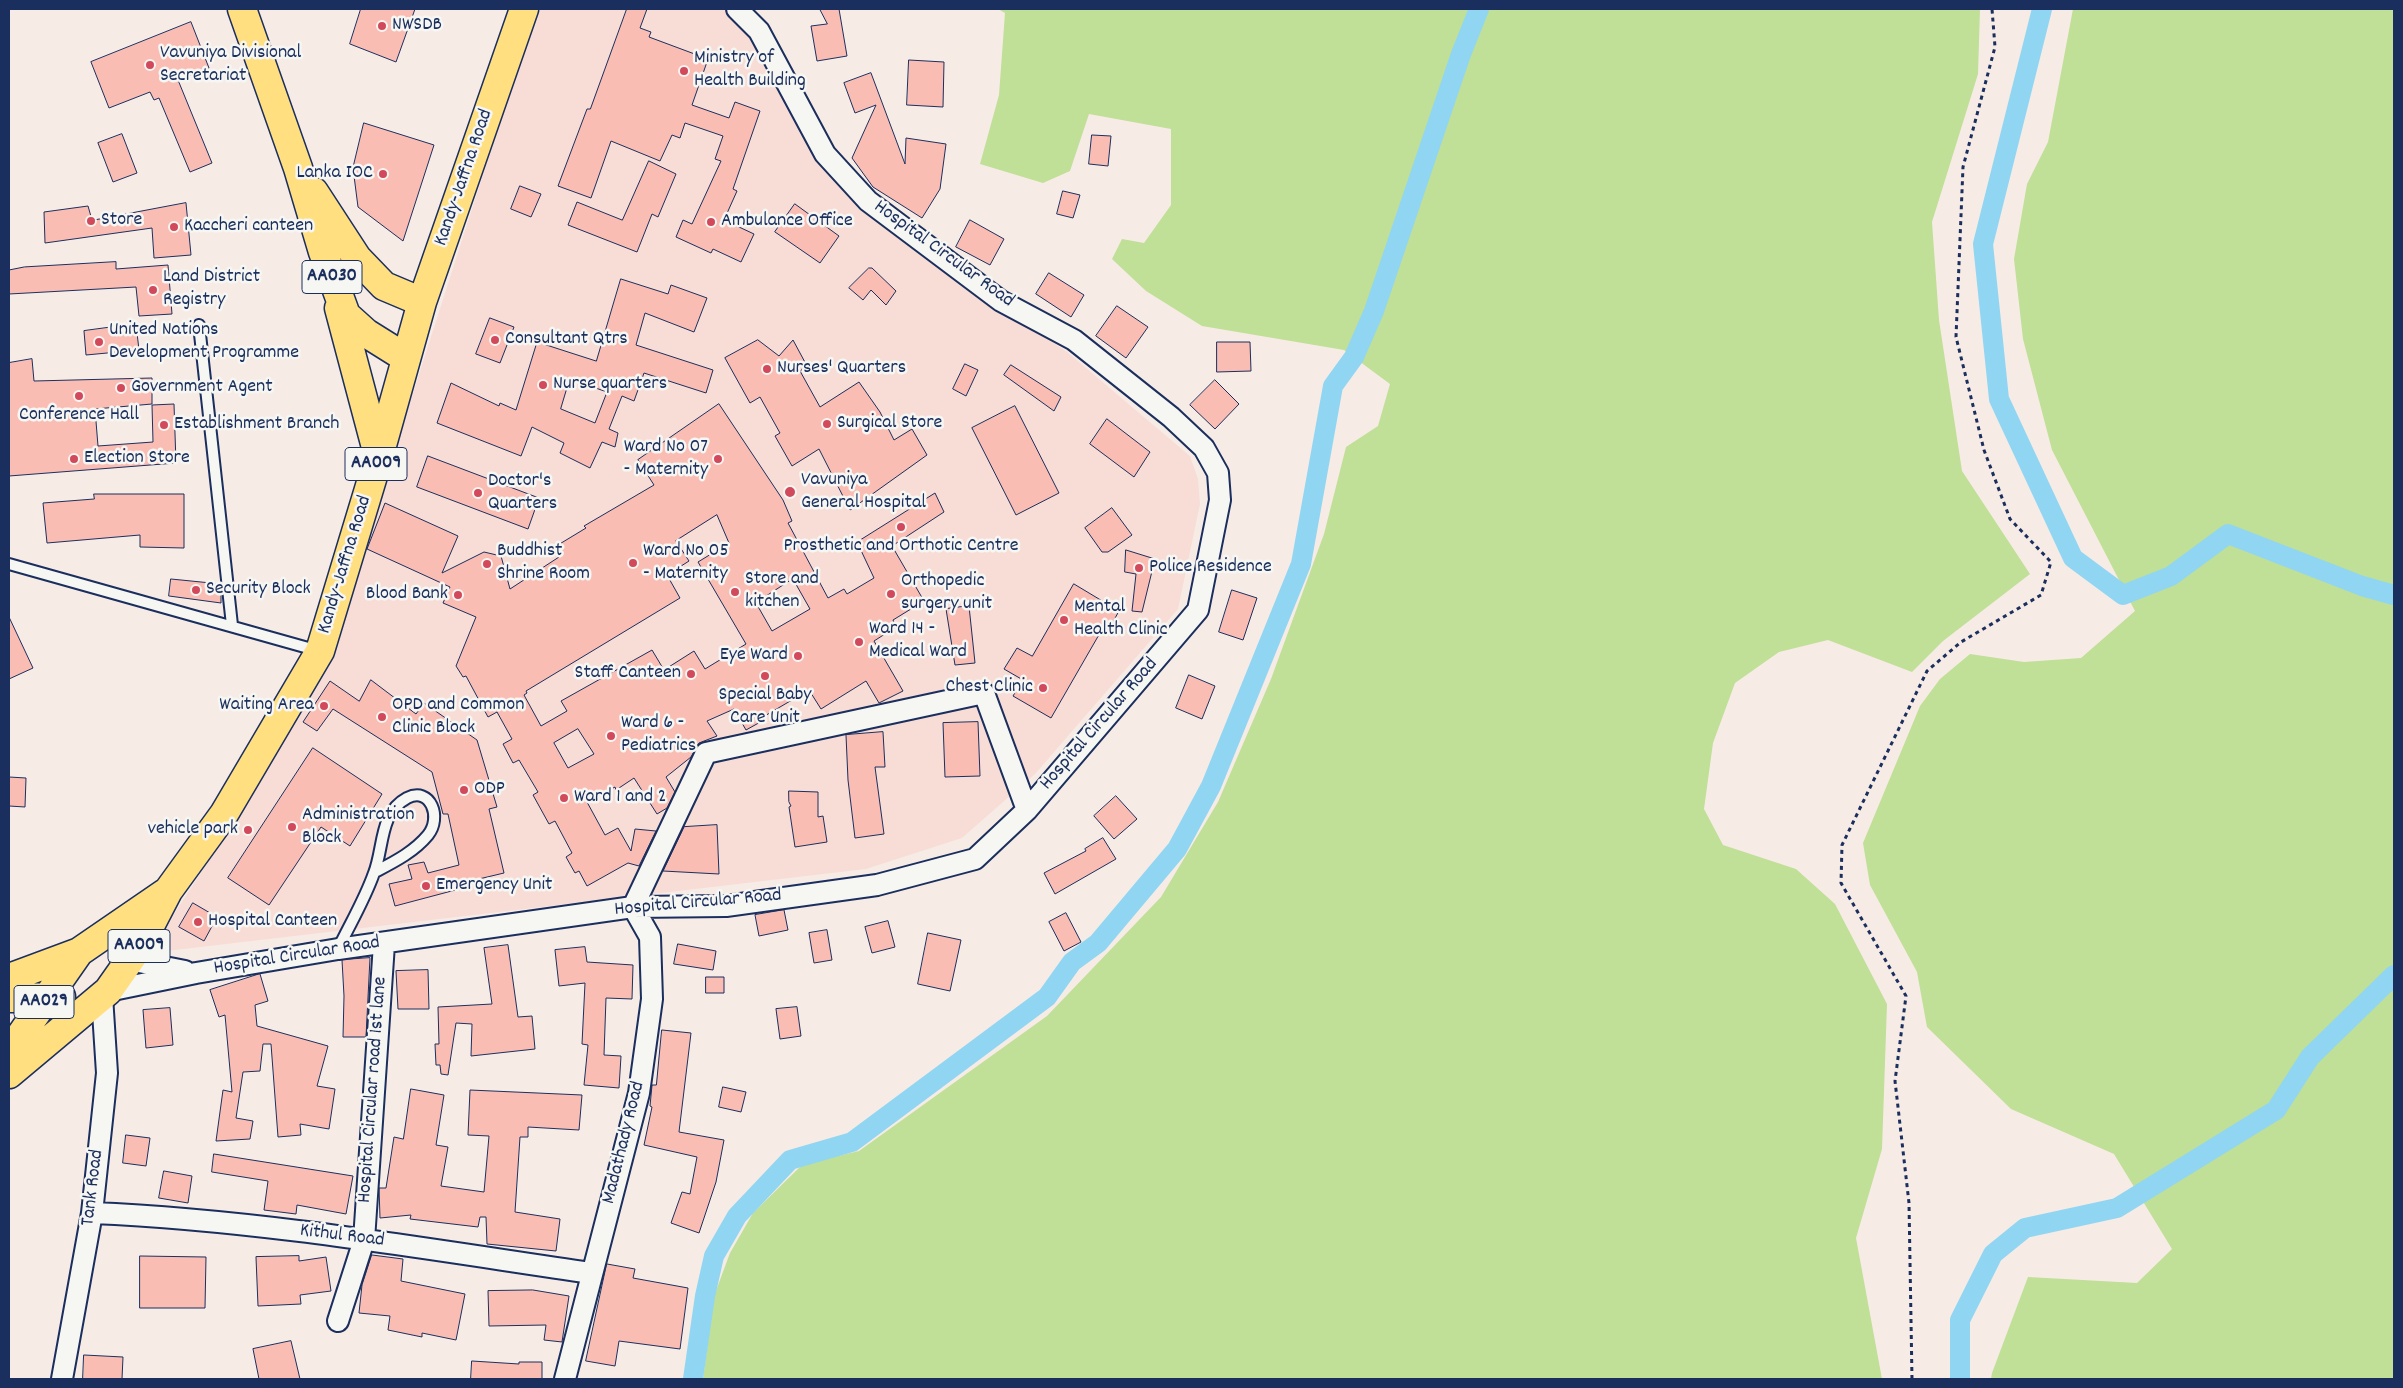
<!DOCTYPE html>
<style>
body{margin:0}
#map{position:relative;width:2403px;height:1388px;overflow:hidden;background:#f7ebe6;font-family:Dekko,sans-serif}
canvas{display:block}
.frame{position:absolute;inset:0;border:10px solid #1b2f5e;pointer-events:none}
</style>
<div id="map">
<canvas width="2403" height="1388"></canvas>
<div class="frame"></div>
</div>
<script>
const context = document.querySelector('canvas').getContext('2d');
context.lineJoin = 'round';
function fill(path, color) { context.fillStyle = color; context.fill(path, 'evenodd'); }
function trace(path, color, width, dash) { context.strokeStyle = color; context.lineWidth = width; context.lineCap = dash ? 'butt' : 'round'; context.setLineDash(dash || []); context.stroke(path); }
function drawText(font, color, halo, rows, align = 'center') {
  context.font = font + ' Dekko,sans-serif'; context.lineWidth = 5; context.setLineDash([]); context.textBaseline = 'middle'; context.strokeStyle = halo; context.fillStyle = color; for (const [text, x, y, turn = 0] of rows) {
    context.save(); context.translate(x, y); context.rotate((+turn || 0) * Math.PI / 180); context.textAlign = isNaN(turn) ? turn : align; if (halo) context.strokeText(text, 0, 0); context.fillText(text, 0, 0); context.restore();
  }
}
const built = new Path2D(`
 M536,9H724L753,38L819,161L848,195L943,271L1066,351L1190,456L1198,479L1200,504L1178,609L1035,774L962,838L866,869L158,952L163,931L234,822L324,671Z`);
const green = new Path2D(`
 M998,9H1980L1978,74L1932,222L1939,320L1962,471L2030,574L1943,641L1912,672L1828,640L1779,652L1735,683L1713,743L1704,809L1723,845L1796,869L1835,904L1887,1004L1882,1149L1856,1238L1882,1379H703L714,1296L730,1253L753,1213L803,1164L859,1151L1047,1016L1161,897L1218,802L1271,679L1324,534L1346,447L1378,426L1390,384L1344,350L1202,326L1146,291L1112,259L1122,239L1144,243L1171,205V129L1089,114L1070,171L1043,183L980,164L999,95L1005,13Z
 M2073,9H2394V1379H1991L1992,1373L2028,1277L2137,1283L2172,1249L2114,1154L2011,1109L1927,1027L1917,972L1870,885L1863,843L1920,706L1940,679L1970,654L2024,662L2081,658L2135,611L2052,450L2023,339L2014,259L2027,184L2048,142Z`);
const canal = new Path2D(`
 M2042,9L1983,244L1999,399L2073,558L2123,595L2171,576L2228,534L2362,586L2394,595
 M693,1379L705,1296L714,1256L737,1216L790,1160L852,1142L1047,997L1072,962L1098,943L1177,849L1211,786L1301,564L1333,386L1354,357L1374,311L1461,54L1479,9
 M1960,1379V1320L1993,1254L2025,1228L2117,1208L2276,1110L2310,1057L2394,975`);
const building = new Path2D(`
 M361,9H415L396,62L350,44Z
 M627,9H647L640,28L651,32L649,37L708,59L692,105L729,118L735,102L760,111L733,189L737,191L724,220L754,234L741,262L713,249L711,253L676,237L683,220L692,224L721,161L715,159L723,136L685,123L680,138L672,135L660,161L611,141L591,198L558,186L587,109H590Z
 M820,9H839L847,56L817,61L811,26L827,24Z
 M191,22L209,68L178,80L212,163L190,172L159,98L154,100L150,92L109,108L91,62Z
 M909,60L944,62L943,107L907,105Z
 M871,73L905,164L906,138L946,144L940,189L922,218L873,187L852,158L876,105L855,113L844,83Z
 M364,123L434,145L403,241L358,207L353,168Z
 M122,134L137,173L113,182L98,143Z
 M1092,135L1111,136L1108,166L1089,164Z
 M649,161L676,174L658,217L652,214L637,252L568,225L577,202L622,220Z
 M520,186L541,194L531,217L511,209Z
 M1063,191L1080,195L1073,218L1057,214Z
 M186,203L191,255L154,258L152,228L45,243L44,212L88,206L92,220Z
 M795,204L839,236L820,263L775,232Z
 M970,220L1004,239L990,265L956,247Z
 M116,262V269L168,265L172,314L139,316L136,287L9,294V270L24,267Z
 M869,268H872L896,291L886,305L871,290L863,300L849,288Z
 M1049,273L1084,295L1071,317L1036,294Z
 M621,279L668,294L671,285L707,298L694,332L645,313L636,345L713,370L706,393L644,373L634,401L622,396L609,429L618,433L615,447L602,442L590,468L560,453L564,443L532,427L521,456L437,423L451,383L499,406L500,403L516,410L537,342L596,361ZM570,379L607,392L595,423L561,409Z
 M1117,306L1148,327L1126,358L1096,336Z
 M490,318L514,327L500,363L476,354Z
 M136,324L139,350L86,355L84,331Z
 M758,340L779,356L793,340L807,366L800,371L820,407L859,382L880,412L894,440L912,429L927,455L850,510L819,449L792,466L775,436L780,433L760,397L750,403L725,358Z
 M1217,342H1250L1251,371L1217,372Z
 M32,359L34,381L152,378V404L95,409L98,446L153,442L152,405L174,404L176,463L9,476V363Z
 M965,364L978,370L966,396L953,389Z
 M1011,365L1061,397L1054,411L1004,375Z
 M1215,380L1239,404L1215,429L1190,405Z
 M719,404L783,500L792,521L788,523L828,598L844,589L847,594L874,578L857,542L935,493L944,512L892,546L924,601L893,620L896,627L874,641L903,691L879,703L866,681L821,709L809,690L763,717L764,720L746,730L734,709L707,721L717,736L699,743L691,757L666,777L675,792L667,808L657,814L634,778L616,790L615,787L587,802L605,835L618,828L631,851L635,829L656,831L639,866L628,863L587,886L579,871L575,873L566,857L572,853L555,821L549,824L533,795L538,792L519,760L513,763L503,744L512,739L497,712L488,717L466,676L463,677L456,666L476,617L443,603L450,587L367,549L385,503L458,536L442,573L484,552L501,556L510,589L559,557L553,548L586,528L584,526L654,485L638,460ZM717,515L729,543L698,562L746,644L705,669L694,651L664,670L652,650L561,701L567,711L541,726L524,695L527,693L526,691L680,598L667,575L689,561L676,541ZM793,579L810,609L772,631L756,603ZM578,729L594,754L568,768L554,743Z
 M1015,406L1059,493L1016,515L972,428Z
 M1107,419L1150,452L1134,477L1090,444Z
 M428,456L539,498L528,529L417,487Z
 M94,494H184V548L140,547V535L47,543L43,503L94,499Z
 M1112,508L1132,535L1108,552H1102L1085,528Z
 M1126,550L1155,559L1142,612L1132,611L1136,574L1125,572Z
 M171,579L221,584V603L169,596Z
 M1074,584L1119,611L1109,629L1104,626L1051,718L1013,696L1023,680L1004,669L1017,648L1032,656Z
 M1232,590L1257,598L1243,640L1219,632Z
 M969,606L975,663L955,665L946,609Z
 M9,617L33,668L9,679Z
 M1189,675L1215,686L1202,719L1176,708Z
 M371,680L416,714L424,703L477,740L497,807L489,809L504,873L462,883L463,888L395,906L389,884L412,879L408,865L424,862L428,873L459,865L448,814H443L432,772L333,709L317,731L303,722L330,681L359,701Z
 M978,722L980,776L945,777L943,723Z
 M883,732L885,767H875L884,834L855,838L848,780L846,735Z
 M313,748L382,794L350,846L321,827L269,905L228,878Z
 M9,777L26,778L25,807L9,806Z
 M789,791L818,792V817L823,816L827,842L795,847L789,807L791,806L789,802Z
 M1116,796L1137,819L1114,839L1094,816Z
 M717,825L719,874L663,871L684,827Z
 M1103,838L1116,859L1055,894L1044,873L1086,851L1085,849Z
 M193,903L217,917L204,941L179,927Z
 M784,910L788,930L759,936L755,915Z
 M1066,913L1081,942L1064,951L1049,922Z
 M888,921L895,947L872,953L865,927Z
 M827,930L832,960L814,963L809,933Z
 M928,933L961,940L950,991L918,984Z
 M678,944L716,951L713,970L674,964Z
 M508,945L518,1017L532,1016L535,1049L471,1056L472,1024L456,1023L448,1075L441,1074L440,1065H436L435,1044H439L438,1007L492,1004L484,948Z
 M585,947L587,962L633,965L632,999L606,998L604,1055L621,1056L619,1088L584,1085L588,1045L582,1044L585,983L559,986L555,950Z
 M370,958L366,1037H343L344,996L342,960Z
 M428,970L429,1009H398L396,971Z
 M260,974L268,1001L255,1005L257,1026L328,1046L317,1086L335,1089L329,1129L300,1124L301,1135L278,1137L271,1044H263L260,1071L243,1072L236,1118L253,1121L250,1139L216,1141L223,1090L232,1092L225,1015L219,1017L210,990Z
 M706,977H724V993H706Z
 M797,1007L801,1036L780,1039L776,1009Z
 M170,1008L173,1045L146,1048L143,1010Z
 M662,1030L691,1033L679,1132L724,1140L716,1182L699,1233L671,1223L682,1192L690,1194L697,1157L644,1145L652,1107L650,1106L652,1085H656Z
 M723,1087L746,1092L741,1112L719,1107Z
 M411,1089L444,1095L436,1145L448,1147L441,1186L484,1192L489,1136L468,1135L470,1090L582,1095L579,1130L528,1127V1137H520L515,1212L560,1219L556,1251L487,1244L486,1217H480L478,1227L410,1219L411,1215L380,1218L379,1188H386L394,1137L403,1139Z
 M126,1135L150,1138L146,1166L123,1163Z
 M214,1154L353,1176L346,1214L297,1205L296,1214L264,1210L268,1181L212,1172Z
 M164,1171L192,1176L188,1203L159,1198Z
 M372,1255L403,1259L401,1281L465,1294L456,1340L422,1333V1337L388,1330L390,1316L359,1313L362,1285Z
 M140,1256L206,1257L205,1308H140Z
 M299,1256V1261L326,1257L331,1291L300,1295L301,1304L258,1306L256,1257Z
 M607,1264L635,1269L633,1278L688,1288L680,1349L619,1341L615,1366L586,1361Z
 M533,1290L569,1296L562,1342L544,1340L546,1325L489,1326L488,1291Z
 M291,1341L300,1379H259L253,1349Z
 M84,1355L123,1357L122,1379H83Z
 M472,1361L519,1364V1362H542V1379H471Z`);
const path = new Path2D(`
 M1912,1379L1909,1203L1895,1081L1906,996L1841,883L1842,845L1927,671L1961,642L2041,595L2051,562L2010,519L1984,450L1956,337L1963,167L1995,47L1992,9`);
const lane = new Path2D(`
 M199,325L232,625
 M9,564L319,651
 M338,949C350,924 365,899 374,873C384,848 379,813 407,798C431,786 442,818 428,835C414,852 394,862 375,872`);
const street = new Path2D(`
 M129,960L185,971
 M108,991L196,973L338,949L633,907L726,906L877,885L975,859L1027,810L1198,610L1220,500L1218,473L1204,448L1171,417L1074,340L1001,301L868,201L825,154L759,31L737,9
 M92,1213C260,1220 426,1249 591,1273
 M338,1321L364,1240L384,944
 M62,1379L92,1213L107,1073L102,996
 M565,1379L639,1093L652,999L650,937L633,907L706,753L984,693L1027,810`);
const highway = new Path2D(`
 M242,9L298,168L323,252L346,315L366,333L406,358
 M314,192L357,258L384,286L422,302
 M339,308L378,455
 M9,978L79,952L165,893
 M9,998L61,997
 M9,1052L79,952
 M9,1074L108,991L139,947L168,891L224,814L320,651L379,456L422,302L524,9`);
const markers = [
 [382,26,5,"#d1495b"],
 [150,65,5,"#d1495b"],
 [684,71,5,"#d1495b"],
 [383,174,5,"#d1495b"],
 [91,221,5,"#d1495b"],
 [711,222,5,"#d1495b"],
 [174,227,5,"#d1495b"],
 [153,290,5,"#d1495b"],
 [495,340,5,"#d1495b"],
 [99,342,5,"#d1495b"],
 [767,369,5,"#d1495b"],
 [543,385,5,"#d1495b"],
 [121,388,5,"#d1495b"],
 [79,396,5,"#d1495b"],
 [827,424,5,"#d1495b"],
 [164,425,5,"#d1495b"],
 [74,459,5,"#d1495b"],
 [718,459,5,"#d1495b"],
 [790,492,6,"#d1495b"],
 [478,493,5,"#d1495b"],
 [901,527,5,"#d1495b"],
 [633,563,5,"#d1495b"],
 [487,564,5,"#d1495b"],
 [1139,568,5,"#d1495b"],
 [196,590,5,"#d1495b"],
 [735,592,5,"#d1495b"],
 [891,594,5,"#d1495b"],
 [458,595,5,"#d1495b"],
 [1064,620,5,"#d1495b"],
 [859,642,5,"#d1495b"],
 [798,656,5,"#d1495b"],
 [691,674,5,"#d1495b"],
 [765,676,5,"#d1495b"],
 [1043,688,5,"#d1495b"],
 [324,706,5,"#d1495b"],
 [382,717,5,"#d1495b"],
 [611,736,5,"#d1495b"],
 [464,790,5,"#d1495b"],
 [564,798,5,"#d1495b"],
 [292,827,5,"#d1495b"],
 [248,830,5,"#d1495b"],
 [426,886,5,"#d1495b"],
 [198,922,5,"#d1495b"]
];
const shields = [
 [332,277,60],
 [376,464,62],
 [139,946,62],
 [44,1002,60]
];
const shieldNames = [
 ["AA030",332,277],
 ["AA009",376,464],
 ["AA009",139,946],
 ["AA029",44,1002]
];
const poiNames = [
 ["NWSDB",392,26],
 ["Vavuniya Divisional",160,54],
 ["Secretariat",160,77],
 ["Ministry of",694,59],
 ["Health Building",694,82],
 ["Lanka IOC",373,174,"right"],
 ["Store",101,221],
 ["Ambulance Office",721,222],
 ["Kaccheri canteen",184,227],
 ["Land District",163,278],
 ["Registry",163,301],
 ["United Nations",109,331],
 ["Development Programme",109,354],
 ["Consultant Qtrs",505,340],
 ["Nurses' Quarters",777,369],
 ["Nurse quarters",553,385],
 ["Government Agent",131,388],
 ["Conference Hall",79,416,"center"],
 ["Surgical Store",837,424],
 ["Establishment Branch",174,425],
 ["Ward No 07",708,448,"right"],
 ["- Maternity",708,471,"right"],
 ["Election Store",84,459],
 ["Vavuniya",801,481],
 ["General Hospital",801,504],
 ["Doctor's",488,482],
 ["Quarters",488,505],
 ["Prosthetic and Orthotic Centre",901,547,"center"],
 ["Buddhist",497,552],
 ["Shrine Room",497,575],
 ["Ward No 05",643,552],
 ["- Maternity",643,575],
 ["Police Residence",1149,568],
 ["Store and",745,580],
 ["kitchen",745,603],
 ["Orthopedic",901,582],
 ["surgery unit",901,605],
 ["Security Block",206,590],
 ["Blood Bank",448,595,"right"],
 ["Mental",1074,608],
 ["Health Clinic",1074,631],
 ["Ward 14 -",869,630],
 ["Medical Ward",869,653],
 ["Eye Ward",788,656,"right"],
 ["Staff Canteen",681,674,"right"],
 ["Chest Clinic",1033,688,"right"],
 ["Special Baby",765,696,"center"],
 ["Care Unit",765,719,"center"],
 ["Waiting Area",314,706,"right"],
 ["OPD and Common",392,706],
 ["Clinic Block",392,729],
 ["Ward 6 -",621,724],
 ["Pediatrics",621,747],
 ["ODP",474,790],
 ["Ward 1 and 2",574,798],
 ["Administration",302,816],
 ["Block",302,839],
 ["vehicle park",238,830,"right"],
 ["Emergency Unit",436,886],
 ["Hospital Canteen",208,922]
];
const streetNames = [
 ["Kandy-Jaffna Road",465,178,-71],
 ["Hospital Circular Road",943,255,36],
 ["Kandy-Jaffna Road",346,565,-73],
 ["Hospital Circular Road",1100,725,-49],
 ["Hospital Circular Road",698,904,-5],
 ["Hospital Circular Road",297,957,-9],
 ["Hospital Circular road 1st lane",374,1090,-86],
 ["Madathady Road",625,1143,-76],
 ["Tank Road",94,1188,-83],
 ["Kithul Road",342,1237,7]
];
fill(built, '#f8ddd7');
fill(green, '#c0df97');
trace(canal, '#90d6f2', 20);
fill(building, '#f9bdb4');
trace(building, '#1b2f5e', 1);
trace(lane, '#1b2f5e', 14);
trace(street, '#1b2f5e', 24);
trace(highway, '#1b2f5e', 31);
trace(path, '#1b2f5e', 3, [4, 4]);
trace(lane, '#f6f6f2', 10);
trace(street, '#f6f6f2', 20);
trace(highway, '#ffdf80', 28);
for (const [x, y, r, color] of markers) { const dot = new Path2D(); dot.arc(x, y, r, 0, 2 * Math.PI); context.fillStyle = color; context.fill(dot); trace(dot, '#f6f6f2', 2); }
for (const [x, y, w] of shields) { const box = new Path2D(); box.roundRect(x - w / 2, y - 16.5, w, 33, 4); context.fillStyle = '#f6f6f2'; context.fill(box); trace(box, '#1b2f5e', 1); }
drawText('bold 19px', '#1b2f5e', null, shieldNames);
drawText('20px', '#1b2f5e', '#f6f6f2', poiNames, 'left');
drawText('20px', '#1b2f5e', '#f6f6f2', streetNames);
</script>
